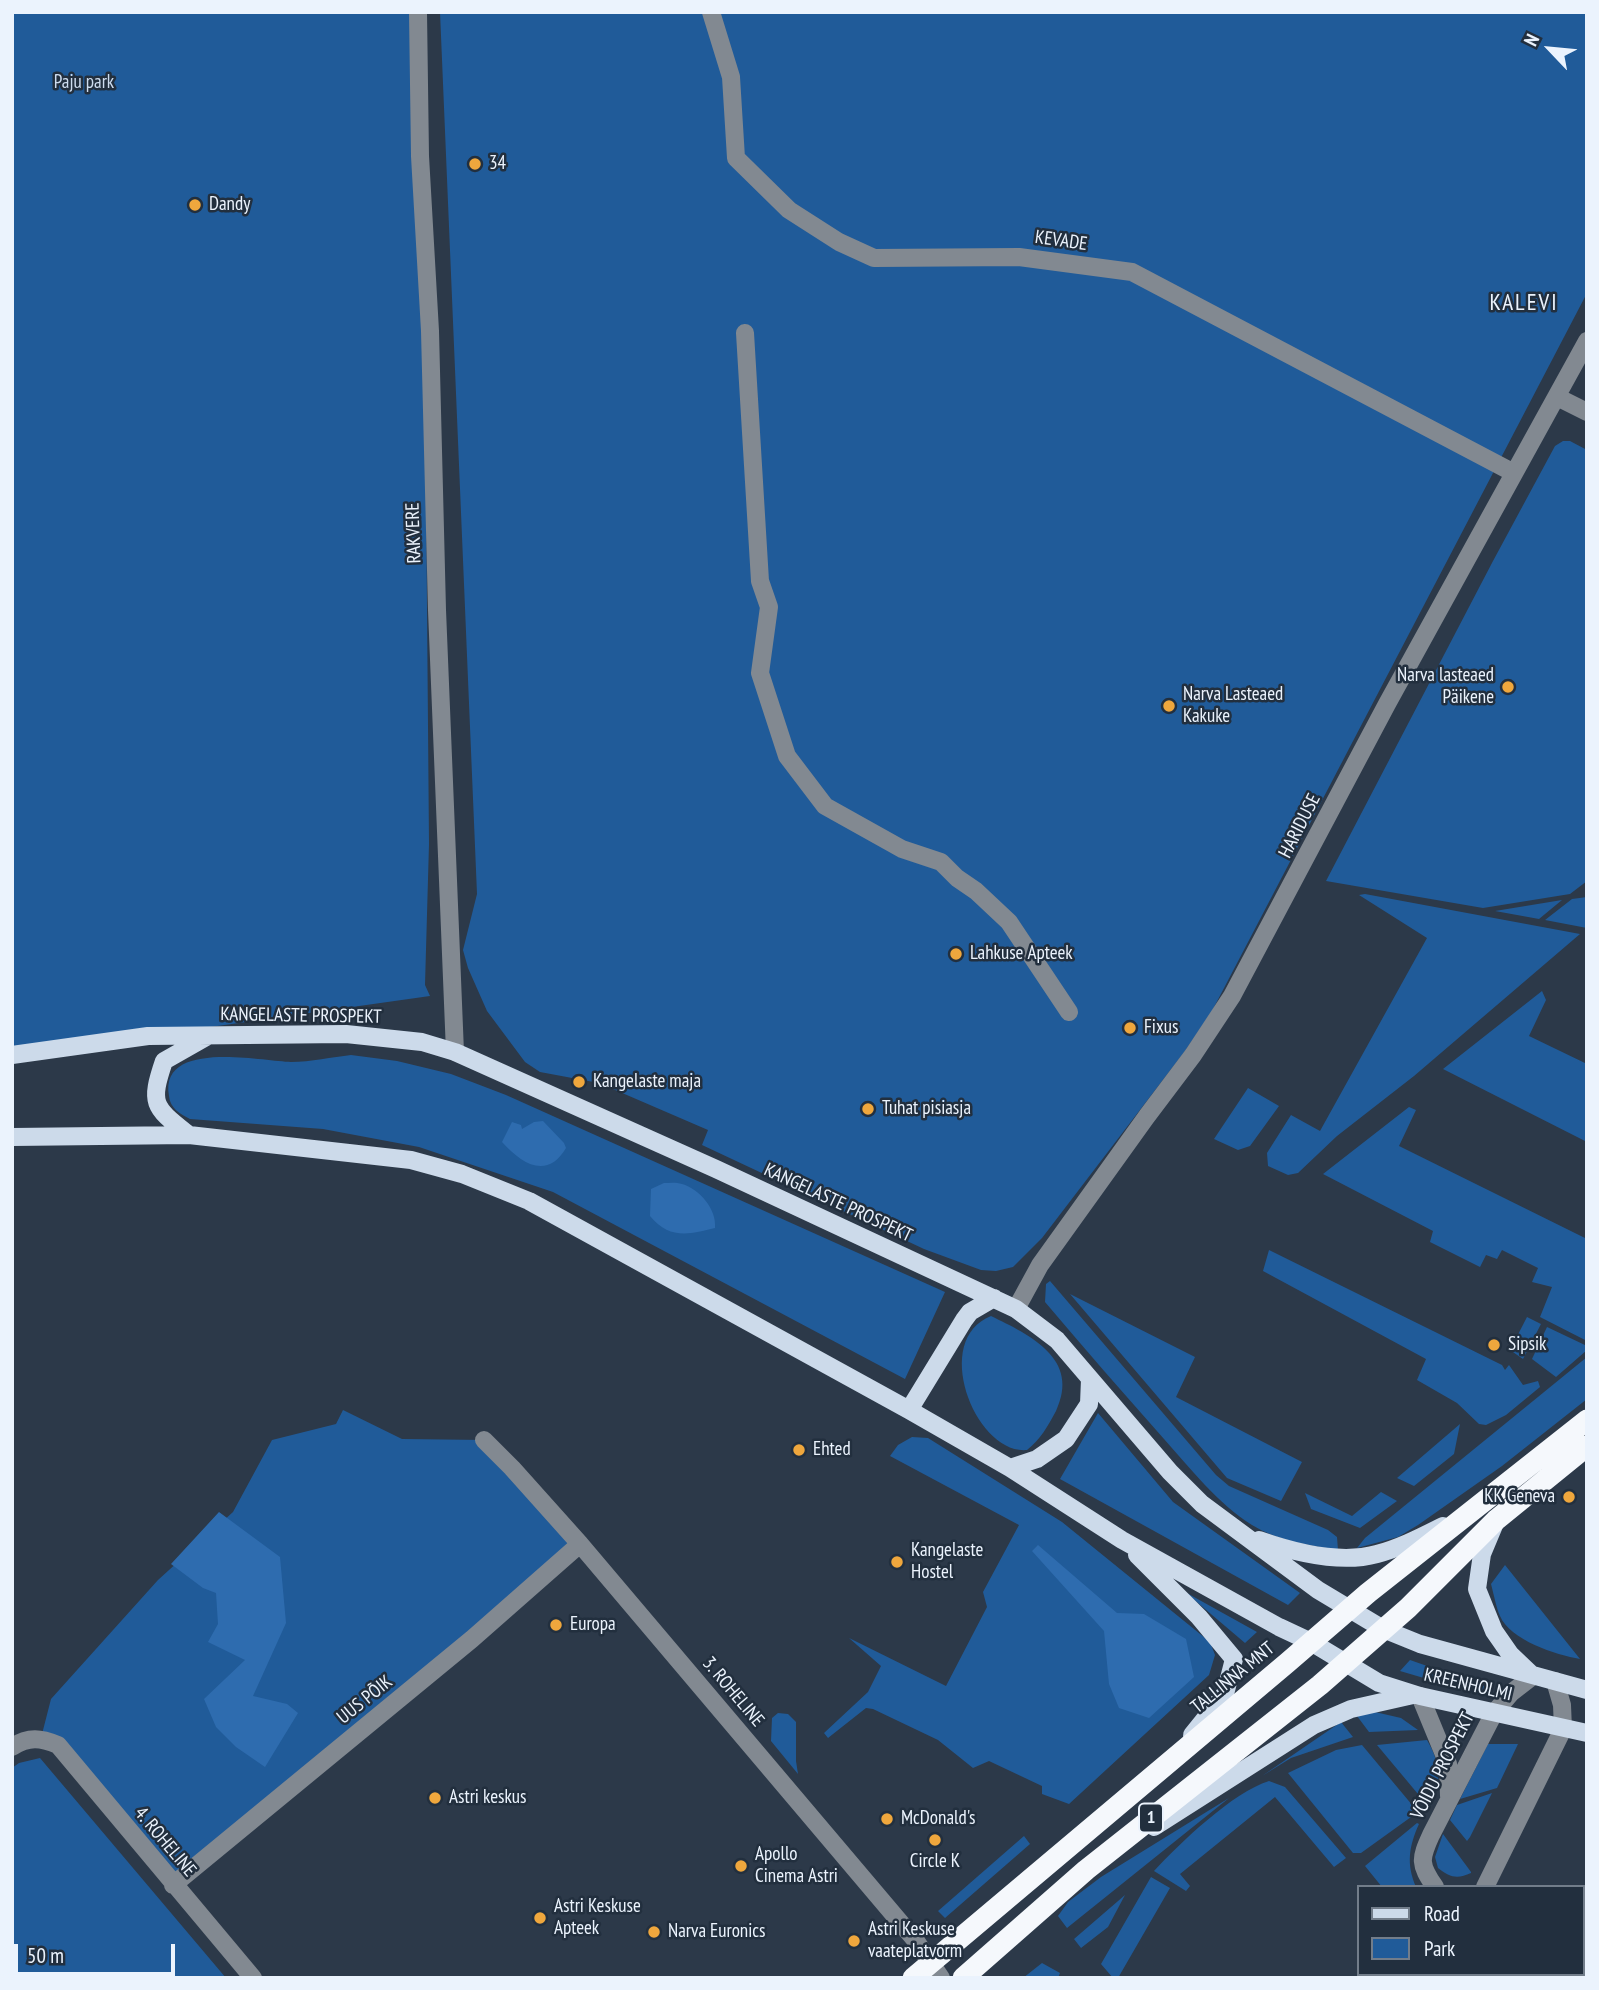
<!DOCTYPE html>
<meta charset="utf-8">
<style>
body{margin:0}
#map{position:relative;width:1599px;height:1990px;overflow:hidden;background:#2c3949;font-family:"PT Sans Narrow",sans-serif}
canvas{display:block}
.frame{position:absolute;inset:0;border:14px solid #ebf3fd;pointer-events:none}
.legend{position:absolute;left:1357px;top:1885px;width:228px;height:91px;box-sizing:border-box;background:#222f3e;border:2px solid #727d8a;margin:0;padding:9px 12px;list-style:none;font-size:21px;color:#ebf3fd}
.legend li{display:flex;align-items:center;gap:14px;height:35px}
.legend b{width:35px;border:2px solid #727d8a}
.north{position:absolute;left:1515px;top:14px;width:70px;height:70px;-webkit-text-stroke:5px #222f3e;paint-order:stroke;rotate:296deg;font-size:19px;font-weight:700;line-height:28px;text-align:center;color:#ebf3fd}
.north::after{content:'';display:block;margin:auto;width:24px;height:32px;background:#ebf3fd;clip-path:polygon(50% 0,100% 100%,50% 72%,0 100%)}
.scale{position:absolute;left:14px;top:1944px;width:161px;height:32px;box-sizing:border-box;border:4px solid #ebf3fd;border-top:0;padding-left:9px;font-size:21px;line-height:24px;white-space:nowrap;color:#ebf3fd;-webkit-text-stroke:5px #222f3e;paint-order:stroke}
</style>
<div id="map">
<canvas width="1599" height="1990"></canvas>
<div class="frame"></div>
<ul class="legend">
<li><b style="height:9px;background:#ccdaea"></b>Road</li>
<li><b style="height:19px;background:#205b99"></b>Park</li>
</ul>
<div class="north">N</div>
<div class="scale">50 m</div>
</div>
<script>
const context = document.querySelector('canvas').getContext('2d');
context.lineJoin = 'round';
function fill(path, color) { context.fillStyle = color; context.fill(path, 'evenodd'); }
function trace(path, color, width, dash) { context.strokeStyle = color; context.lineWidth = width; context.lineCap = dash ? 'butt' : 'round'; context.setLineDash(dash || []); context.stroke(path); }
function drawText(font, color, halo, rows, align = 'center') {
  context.font = font + ' "PT Sans Narrow",sans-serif'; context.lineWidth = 5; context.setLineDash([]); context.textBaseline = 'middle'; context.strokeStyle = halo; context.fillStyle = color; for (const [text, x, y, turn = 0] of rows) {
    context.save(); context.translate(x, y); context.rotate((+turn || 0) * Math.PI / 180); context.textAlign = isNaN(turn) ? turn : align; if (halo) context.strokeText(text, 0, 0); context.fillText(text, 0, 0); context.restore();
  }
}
const green = new Path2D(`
 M12,12H422L429,844L425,985L430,996L12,1055Z
 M440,12H1587V293L1212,1011L1185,1051L1042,1238L1013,1267L996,1271L981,1270L924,1249L702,1145L708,1130L599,1083L540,1072L525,1062L487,1011L468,968L463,950L477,894Z
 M1563,441H1570L1587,450V881L1570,894L1483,908L1326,881L1493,561L1555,446Z
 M1365,894L1580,934L1414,1076L1337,1136L1298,1173L1288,1175L1268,1166L1267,1153L1291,1115L1320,1131L1427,938L1359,895Z
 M1587,897V928L1545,920L1572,899Z
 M1562,900L1539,919L1495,911Z
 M1542,991L1546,1000L1529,1036L1587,1064V1142L1443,1069Z
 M351,1055L397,1061L451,1074L506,1095L945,1292L905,1379L553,1192L419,1147L323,1129L190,1119C180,1114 170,1108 169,1096C159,1039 261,1061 291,1062C311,1062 332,1057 351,1055Z
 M1248,1088L1279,1106L1250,1146L1238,1150L1214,1139Z
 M1409,1107L1416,1110L1399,1146L1587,1239V1341L1540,1317L1552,1287L1532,1282L1538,1268L1502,1250L1497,1259L1486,1255L1480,1267L1430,1242L1433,1231L1323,1174Z
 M1269,1250L1502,1365L1505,1370L1509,1365L1523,1385L1538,1381L1540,1387L1506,1415L1486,1425L1479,1424L1457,1403L1417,1380L1426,1359L1263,1271Z
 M1050,1281L1216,1475L1229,1486L1328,1530L1337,1537L1338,1550C1308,1545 1278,1541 1252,1525C1217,1503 1191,1469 1164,1439C1124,1394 1084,1348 1045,1302L1046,1284Z
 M1070,1294L1195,1357L1176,1397L1302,1462L1281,1501L1227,1478Z
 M991,1316C1030,1335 1081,1359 1056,1411C1048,1426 1040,1440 1027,1450C976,1455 930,1340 991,1316Z
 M1527,1317L1541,1324L1523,1359L1510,1350Z
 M1547,1327L1587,1346V1350L1556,1377L1532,1359Z
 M1587,1357V1399L1502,1466L1418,1525L1398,1537L1357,1548L1365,1538Z
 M343,1410L402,1439L484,1440L580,1544L173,1885L41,1738L51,1699L158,1580L233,1512L272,1440L336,1424Z
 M1098,1413L1173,1502L1300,1593L1288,1605L1060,1479Z
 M1460,1424L1454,1454L1414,1486L1397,1478Z
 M912,1437L928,1438L1062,1522L1210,1642L1215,1655L1209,1675L1069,1804L1042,1794V1786L989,1761L973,1768L938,1740L873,1709L866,1708L828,1738L824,1733L868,1692L881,1666L849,1638L946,1686L987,1607L983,1592L1019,1525L890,1456L898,1445Z
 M1381,1492L1397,1501L1360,1528L1311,1509L1305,1493L1352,1516Z
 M1505,1565L1580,1659C1556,1655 1510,1640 1500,1616C1496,1607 1494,1595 1491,1584Z
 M1185,1592L1257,1632L1245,1643Z
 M1410,1660L1487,1687L1491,1690L1490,1694L1485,1696L1400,1671Z
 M1375,1712L1401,1718L1418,1730L1369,1732L1357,1716Z
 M778,1713L788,1714L796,1722V1761L798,1774L771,1741L772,1718Z
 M1341,1722L1353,1737L1291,1758L1262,1776Z
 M1427,1740C1440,1762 1444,1785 1428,1806L1377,1745Z
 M1488,1744H1518L1497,1788L1460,1799Z
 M1362,1745L1418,1812L1361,1853H1353L1288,1773L1336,1750Z
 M40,1758L226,1978H12V1768L19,1763Z
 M1269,1781L1285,1787L1346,1858L1334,1867L1275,1797L1180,1874L1190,1886L1186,1891L1154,1871C1180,1843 1233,1792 1269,1781Z
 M1492,1793L1470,1837L1467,1841L1450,1820L1457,1805Z
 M1229,1798L1067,1928L1058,1916L1068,1902L1101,1877Z
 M1417,1823L1419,1824C1409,1846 1406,1864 1416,1887H1382L1365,1866Z
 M1443,1834L1471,1872V1873C1458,1879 1450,1878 1438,1868L1435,1857Z
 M1024,1836L1030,1844L945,1918L938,1911Z
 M1151,1877L1170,1888L1118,1978H1113L1101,1964Z
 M1125,1895L1108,1927L1081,1948L1074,1939Z
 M1042,1963L1060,1973L1058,1978H1023Z`);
const forest = new Path2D(`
 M543,1121L564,1143L566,1148C547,1180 522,1164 502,1142L512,1122L521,1125L522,1129L534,1122Z
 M664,1183C669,1183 676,1182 682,1184C699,1189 717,1209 715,1228C688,1235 669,1239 650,1216L651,1189Z
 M219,1512L280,1557L286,1623L253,1696L287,1704L298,1713L265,1767L236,1747L216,1727L204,1699L245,1660L208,1642L218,1624L216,1593L203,1588L171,1564Z
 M1038,1545L1117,1613L1144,1614L1186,1639L1194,1677L1149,1718L1119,1708L1109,1684L1104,1631L1032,1551Z`);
const minor = new Path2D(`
 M418,12L420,156L430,331L437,610L455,1052
 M711,12L731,77L736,158L789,210L839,242L874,258L1019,257L1132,272L1514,473
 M745,333L760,581L769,607L760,673L787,756L825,806L902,849L941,862L957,878L976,891L1009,922L1069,1012
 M1557,397L1587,412
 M1016,1309L1040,1265L1147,1116L1193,1055L1232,996L1387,704L1587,341
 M484,1440L512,1468L580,1544L916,1941L941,1978
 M1420,1696L1448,1764L1449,1796
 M12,1747C29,1736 41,1738 58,1745L253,1978
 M173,1885L472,1639L580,1544
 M1435,1887C1419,1864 1420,1859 1431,1835L1494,1713L1511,1693L1533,1676
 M1485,1887L1563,1729L1562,1705L1555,1681
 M1507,1974L1510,1978
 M1535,1974L1538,1978`);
const major = new Path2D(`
 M12,1055L148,1036L346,1034L422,1042L455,1052L716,1169L1016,1309L1057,1340L1170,1472L1202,1504L1318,1590L1383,1629L1420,1644L1587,1690
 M189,1135C154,1107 149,1105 164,1061L208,1036
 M12,1137L189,1135L411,1160L462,1174L529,1201L909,1410L1010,1468L1122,1540L1279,1627L1311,1642L1379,1683L1420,1696L1587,1733
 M909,1410L964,1320L970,1312L994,1298
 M1010,1468L1037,1459L1066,1439L1089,1404L1090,1379
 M1495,1523L1482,1554L1477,1589L1494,1631L1510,1654L1531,1674
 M1259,1540C1293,1552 1341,1564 1377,1554C1400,1548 1421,1537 1443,1526
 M1137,1555L1199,1617L1234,1659L1225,1694L1192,1735
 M1154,1827L1314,1725L1351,1709L1413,1695`);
const highway = new Path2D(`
 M913,1978L1287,1663L1368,1593L1587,1420
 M963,1978L1086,1870L1320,1685L1408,1608L1496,1520L1587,1446`);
const markers = [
 [475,164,7,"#efa73d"],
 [195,205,7,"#efa73d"],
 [1508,687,7,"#efa73d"],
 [1169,706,7,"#efa73d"],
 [956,954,7,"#efa73d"],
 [1130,1028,7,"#efa73d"],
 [579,1082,7,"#efa73d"],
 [868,1109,7,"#efa73d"],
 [1494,1345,7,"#efa73d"],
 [799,1450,7,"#efa73d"],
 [1569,1497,7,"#efa73d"],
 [897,1562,7,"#efa73d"],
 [556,1625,7,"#efa73d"],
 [435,1798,7,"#efa73d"],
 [887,1819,7,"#efa73d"],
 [935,1840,7,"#efa73d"],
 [741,1866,7,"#efa73d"],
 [540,1918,7,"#efa73d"],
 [654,1932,7,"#efa73d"],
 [854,1941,7,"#efa73d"]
];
const shields = [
 [1151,1818,24]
];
const shieldNames = [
 ["1",1151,1818]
];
const parkNames = [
 ["Paju park",84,83]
];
const poiNames = [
 ["34",489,164],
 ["Dandy",209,205],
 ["Narva lasteaed",1494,676,"right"],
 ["Päikene",1494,698,"right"],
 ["Narva Lasteaed",1183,695],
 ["Kakuke",1183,717],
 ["Lahkuse Apteek",970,954],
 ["Fixus",1144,1028],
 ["Kangelaste maja",593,1082],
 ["Tuhat pisiasja",882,1109],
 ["Sipsik",1508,1345],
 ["Ehted",813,1450],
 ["KK Geneva",1555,1497,"right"],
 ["Kangelaste",911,1551],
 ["Hostel",911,1573],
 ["Europa",570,1625],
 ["Astri keskus",449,1798],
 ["McDonald's",901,1819],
 ["Apollo",755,1855],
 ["Cinema Astri",755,1877],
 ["Circle K",935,1862,"center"],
 ["Astri Keskuse",554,1907],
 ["Apteek",554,1929],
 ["Astri Keskuse",868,1930],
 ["vaateplatvorm",868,1952],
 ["Narva Euronics",668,1932]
];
const streetNames = [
 ["KEVADE",1061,241,8],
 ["RAKVERE",414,533,-92],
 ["HARIDUSE",1300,826,-63],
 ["KANGELASTE PROSPEKT",301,1016,1],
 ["KANGELASTE PROSPEKT",838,1203,25],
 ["TALLINNA MNT",1233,1678,-39],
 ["KREENHOLMI",1468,1685,13],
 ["3. ROHELINE",733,1692,50],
 ["UUS PÕIK",365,1700,-39],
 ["VÕIDU PROSPEKT",1443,1766,-63],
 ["4. ROHELINE",165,1842,50]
];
const quarterNames = [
 ["KALEVI",1524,303]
];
fill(green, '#205b99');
fill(forest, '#2e6caf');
trace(minor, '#828991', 18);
trace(major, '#ccdaea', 18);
trace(highway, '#f5f8fc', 21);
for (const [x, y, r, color] of markers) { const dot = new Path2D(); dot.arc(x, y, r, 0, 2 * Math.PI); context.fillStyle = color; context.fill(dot); trace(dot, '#222f3e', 2.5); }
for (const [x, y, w] of shields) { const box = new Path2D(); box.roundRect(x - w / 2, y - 14.5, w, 29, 5); context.fillStyle = '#222f3e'; context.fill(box); trace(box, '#ebf3fd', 2); }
drawText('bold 18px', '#ebf3fd', null, shieldNames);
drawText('19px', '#cddcef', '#222f3e', parkNames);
drawText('19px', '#ebf3fd', '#222f3e', poiNames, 'left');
drawText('19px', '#ebf3fd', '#222f3e', streetNames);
context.letterSpacing = '2px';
drawText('23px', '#ebf3fd', '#222f3e', quarterNames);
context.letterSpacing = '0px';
</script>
